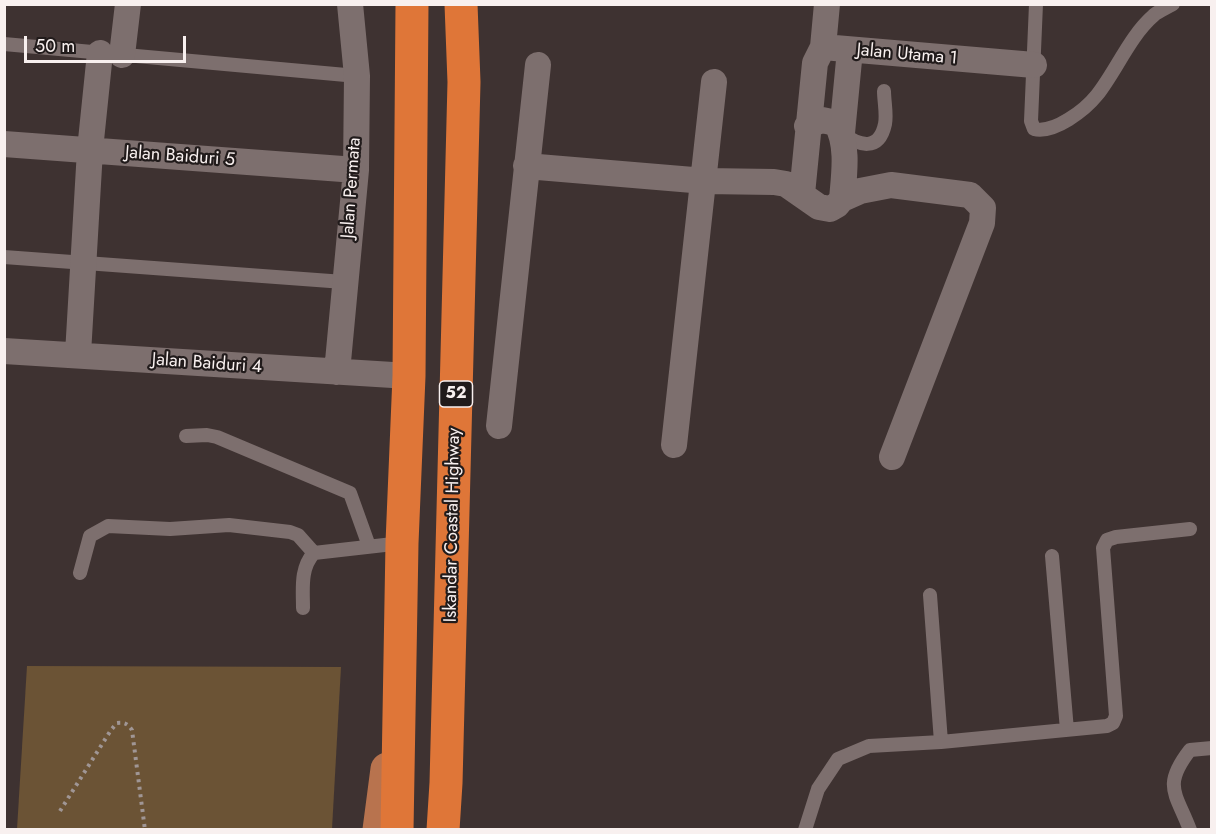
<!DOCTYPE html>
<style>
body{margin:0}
#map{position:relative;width:1216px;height:834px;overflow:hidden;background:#3e3231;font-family:Jost,sans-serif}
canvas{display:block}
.frame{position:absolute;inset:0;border:6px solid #f8f0ef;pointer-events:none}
.scale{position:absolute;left:24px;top:36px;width:162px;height:27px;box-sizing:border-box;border:3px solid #f8f0ef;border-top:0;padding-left:8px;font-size:18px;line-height:21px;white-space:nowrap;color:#f8f0ef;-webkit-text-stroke:4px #211b1b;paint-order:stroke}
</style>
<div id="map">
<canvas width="1216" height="834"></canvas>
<div class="frame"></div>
<div class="scale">50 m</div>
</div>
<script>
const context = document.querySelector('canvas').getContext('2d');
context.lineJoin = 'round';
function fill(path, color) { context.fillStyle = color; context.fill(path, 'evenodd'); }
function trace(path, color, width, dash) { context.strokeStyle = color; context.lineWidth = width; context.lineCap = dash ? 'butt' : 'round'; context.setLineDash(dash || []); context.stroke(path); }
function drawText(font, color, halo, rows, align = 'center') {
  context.font = font + ' Jost,sans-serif'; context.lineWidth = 4.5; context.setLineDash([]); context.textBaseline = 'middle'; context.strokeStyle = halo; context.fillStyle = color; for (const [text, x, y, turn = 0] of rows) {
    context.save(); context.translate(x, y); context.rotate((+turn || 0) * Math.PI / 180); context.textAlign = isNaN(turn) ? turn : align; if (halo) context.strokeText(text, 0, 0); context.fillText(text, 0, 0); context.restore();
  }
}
const green = new Path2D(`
 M27,666L341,667L332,829H17Z`);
const path = new Path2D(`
 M60,811L111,730L117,723C125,722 128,724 132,730L145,830`);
const lane = new Path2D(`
 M1036,4L1031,121L1034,129C1054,134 1085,110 1097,95C1116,71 1130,36 1153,16C1158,11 1167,8 1173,4
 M4,44L357,76
 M842,133C859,146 879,152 885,124C887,114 884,101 884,91
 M4,257L344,282
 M186,436L207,435L217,437L350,493L369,546
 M1052,556L1067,730
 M80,573L90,536L108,526L170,529L229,525L290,532L298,535L314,553
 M930,595L941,742
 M303,608C303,589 300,568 314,553L402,543
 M805,830L818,789L838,759L869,746L941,742L1107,726L1113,723L1116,716L1103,548L1107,540L1116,537L1190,529
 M1190,830C1176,793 1162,786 1190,750L1212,748`);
const street = new Path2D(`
 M823,47L1034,65
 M122,55L128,4
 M807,126L822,120L836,123C849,144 844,176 842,199
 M842,133L850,50
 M4,144L356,170
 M526,166L705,181L774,182L786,184L819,207L830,209L837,205L842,199L860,191L891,185L970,195L983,208L982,223L892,457
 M802,194L815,63L823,47L827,4
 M4,351L409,376
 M78,354L90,150L100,53
 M337,372L356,170L357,76L350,4
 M499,426L538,65
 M674,445L714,82`);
const primary = new Path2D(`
 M379,830L387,769`);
const highway = new Path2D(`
 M397,830L402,543L409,376L412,4
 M443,830L446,783L464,82L461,4`);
const shields = [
 [456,394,33]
];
const shieldNames = [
 ["52",456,394]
];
const streetNames = [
 ["Jalan Utama 1",907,55,5],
 ["Jalan Baiduri 5",180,157,4],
 ["Jalan Permata",352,188,-86],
 ["Jalan Baiduri 4",207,364,4],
 ["Iskandar Coastal Highway",453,525,-89]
];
fill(green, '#6b5335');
trace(path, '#a09695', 4, [3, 4.5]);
trace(lane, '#7d6f6e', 14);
trace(street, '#7d6f6e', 26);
trace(primary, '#b8734e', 33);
trace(highway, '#df7638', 33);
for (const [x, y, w] of shields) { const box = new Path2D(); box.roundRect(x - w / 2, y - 13, w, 26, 4.5); context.fillStyle = '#211b1b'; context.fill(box); trace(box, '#f8f0ef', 1.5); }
drawText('bold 16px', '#f8f0ef', null, shieldNames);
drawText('18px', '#f8f0ef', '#211b1b', streetNames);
</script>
